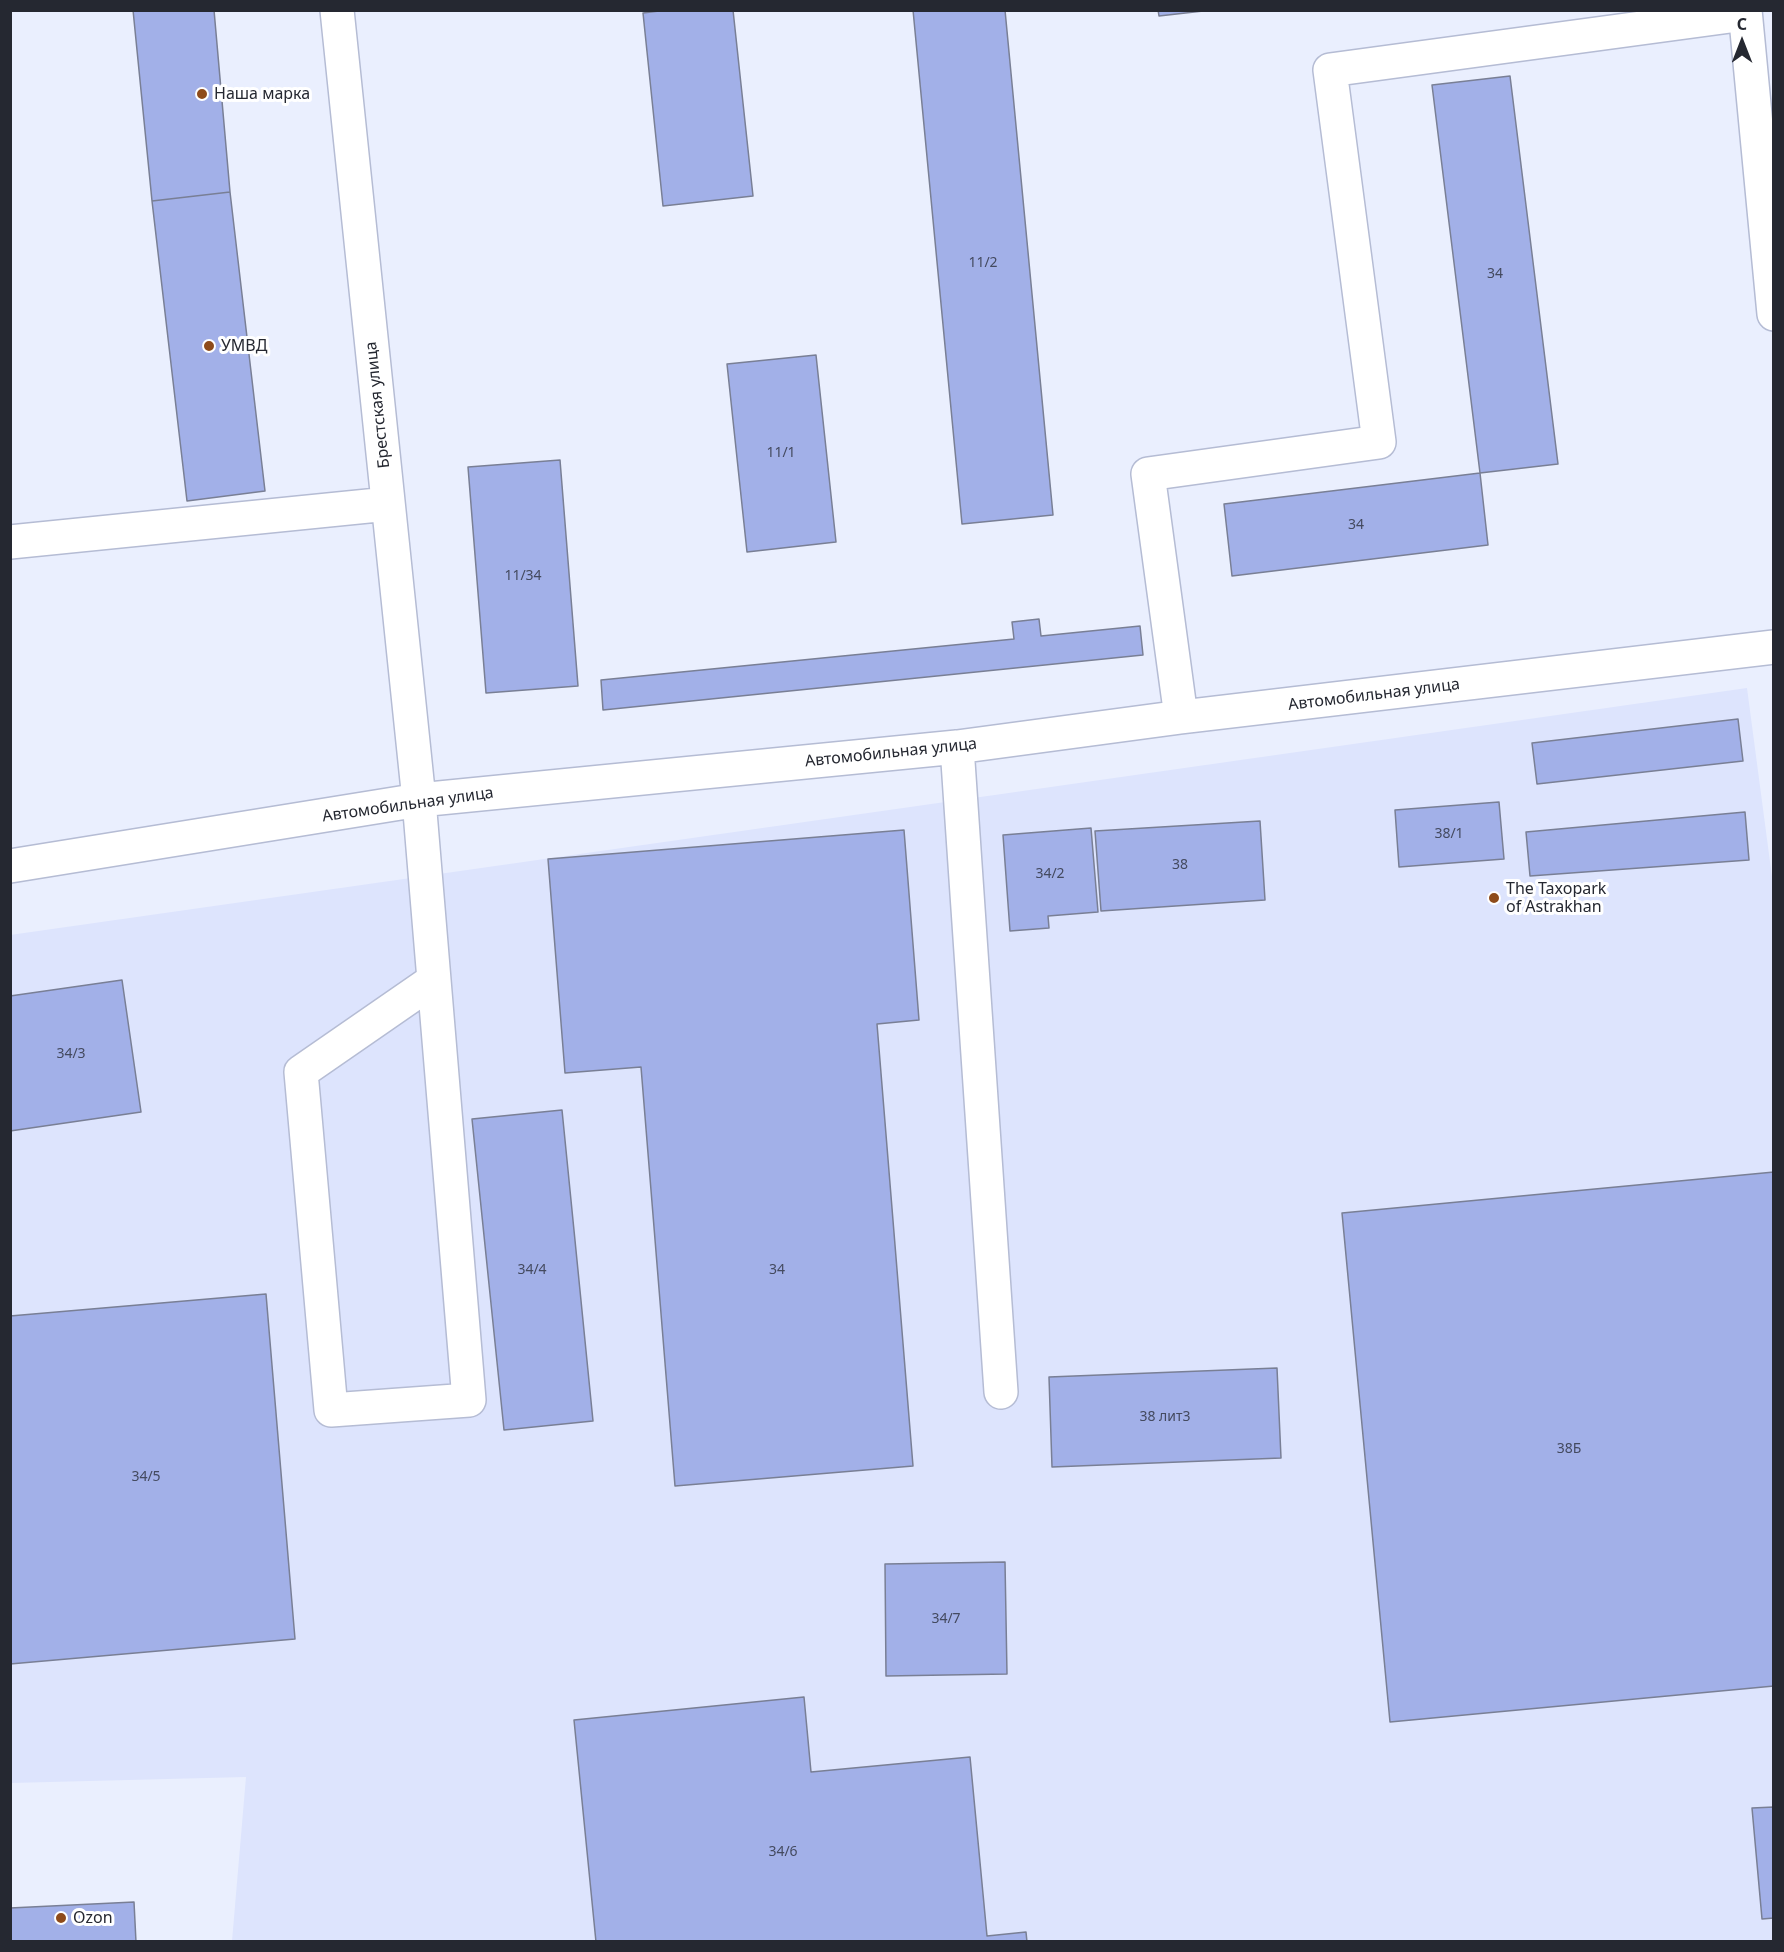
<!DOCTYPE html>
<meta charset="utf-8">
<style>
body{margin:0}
#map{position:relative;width:1784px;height:1952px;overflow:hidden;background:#eaeffe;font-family:"Noto Sans",sans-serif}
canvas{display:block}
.frame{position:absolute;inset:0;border:12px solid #252831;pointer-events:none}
.north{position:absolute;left:1712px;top:12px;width:60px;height:60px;-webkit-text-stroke:4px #fff;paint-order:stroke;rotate:0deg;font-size:16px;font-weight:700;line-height:24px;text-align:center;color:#252831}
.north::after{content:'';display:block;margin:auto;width:21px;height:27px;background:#252831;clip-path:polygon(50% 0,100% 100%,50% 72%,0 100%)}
</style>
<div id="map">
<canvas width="1784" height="1952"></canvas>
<div class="frame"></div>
<div class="north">С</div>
</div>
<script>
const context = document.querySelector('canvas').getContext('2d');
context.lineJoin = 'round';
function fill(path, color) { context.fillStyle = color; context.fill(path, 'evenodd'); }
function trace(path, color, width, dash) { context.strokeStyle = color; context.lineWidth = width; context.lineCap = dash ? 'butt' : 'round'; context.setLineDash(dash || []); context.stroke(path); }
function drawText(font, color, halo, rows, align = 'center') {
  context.font = font + ' "Noto Sans",sans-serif'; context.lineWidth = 6; context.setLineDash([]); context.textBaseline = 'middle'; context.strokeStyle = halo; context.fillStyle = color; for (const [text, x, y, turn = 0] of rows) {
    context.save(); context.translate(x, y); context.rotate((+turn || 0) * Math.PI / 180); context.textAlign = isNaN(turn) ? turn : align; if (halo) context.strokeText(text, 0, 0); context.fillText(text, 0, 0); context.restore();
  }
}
const built = new Path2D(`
 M1747,688L1774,892L1773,1941H232L246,1777L11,1783L10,935Z`);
const building = new Path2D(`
 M133,10H214L230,192L152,201Z
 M667,10H733L753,196L663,206L643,13Z
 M913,10H1005L1053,515L962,524Z
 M1158,10H1212L1159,16Z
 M1510,76L1558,464L1480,473L1432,85Z
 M230,192L265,491L187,501L152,201Z
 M816,355L836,542L747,552L727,364Z
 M560,460L578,686L486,693L468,467Z
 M1480,473L1488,545L1232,576L1224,504Z
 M1039,619L1041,636L1140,626L1143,655L603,710L601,680L1014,639L1012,622Z
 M1738,719L1743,761L1537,784L1532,743Z
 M1499,802L1504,859L1399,867L1395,810Z
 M1745,812L1749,860L1530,876L1526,832Z
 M1260,821L1265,900L1101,911L1095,831Z
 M1091,828L1098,912L1048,916L1049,928L1010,931L1003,835Z
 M904,830L919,1020L877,1024L913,1466L675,1486L641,1067L565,1073L548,859Z
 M122,980L141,1112L10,1131V996Z
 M562,1110L593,1421L504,1430L472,1119Z
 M1774,1172V1686L1390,1722L1342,1213Z
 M266,1294L295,1639L10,1664V1316Z
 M1277,1368L1281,1458L1052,1467L1049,1377Z
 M1005,1562L1007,1674L886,1676L885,1564Z
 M804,1697L811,1772L970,1757L987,1936L1026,1932L1027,1942H596L574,1720Z
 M1774,1807V1918L1762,1919L1752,1808Z
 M134,1902L136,1942H10V1908Z`);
const minor = new Path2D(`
 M337,10L419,800L469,1400L331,1410L301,1072L434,980
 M1745,10L1774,314
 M10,542L388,504
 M1181,717L1148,474L1379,442L1330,70L1745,14
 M957,747L1001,1392
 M10,866L419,800L957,747L1181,717L1774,647`);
const markers = [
 [202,94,6,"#8e4b1a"],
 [209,346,6,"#8e4b1a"],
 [1494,898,6,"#8e4b1a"],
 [61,1918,6,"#8e4b1a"]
];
const numberNames = [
 ["11/2",983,263],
 ["34",1495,274],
 ["11/1",781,453],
 ["34",1356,525],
 ["11/34",523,576],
 ["38/1",1449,834],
 ["38",1180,865],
 ["34/2",1050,874],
 ["34/3",71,1054],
 ["34/4",532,1270],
 ["34",777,1270],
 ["38 лит3",1165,1417],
 ["38Б",1569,1449],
 ["34/5",146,1477],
 ["34/7",946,1619],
 ["34/6",783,1852]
];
const poiNames = [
 ["Наша марка",214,94],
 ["УМВД",221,346],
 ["The Taxopark",1506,889],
 ["of Astrakhan",1506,907],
 ["Ozon",73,1918]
];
const streetNames = [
 ["Брестская улица",378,405,-96],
 ["Автомобильная улица",1374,695,-7],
 ["Автомобильная улица",891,753,-6],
 ["Автомобильная улица",408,805,-8]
];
fill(built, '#dde4fd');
fill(building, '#a2b0e8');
trace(building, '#797f95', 1.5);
trace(minor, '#b5bcd4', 36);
trace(minor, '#fff', 33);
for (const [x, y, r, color] of markers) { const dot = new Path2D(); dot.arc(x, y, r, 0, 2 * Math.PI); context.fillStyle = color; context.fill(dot); trace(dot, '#fff', 2); }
drawText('14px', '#444a5f', null, numberNames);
drawText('16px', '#252831', '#fff', poiNames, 'left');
drawText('16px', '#252831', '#fff', streetNames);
</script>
